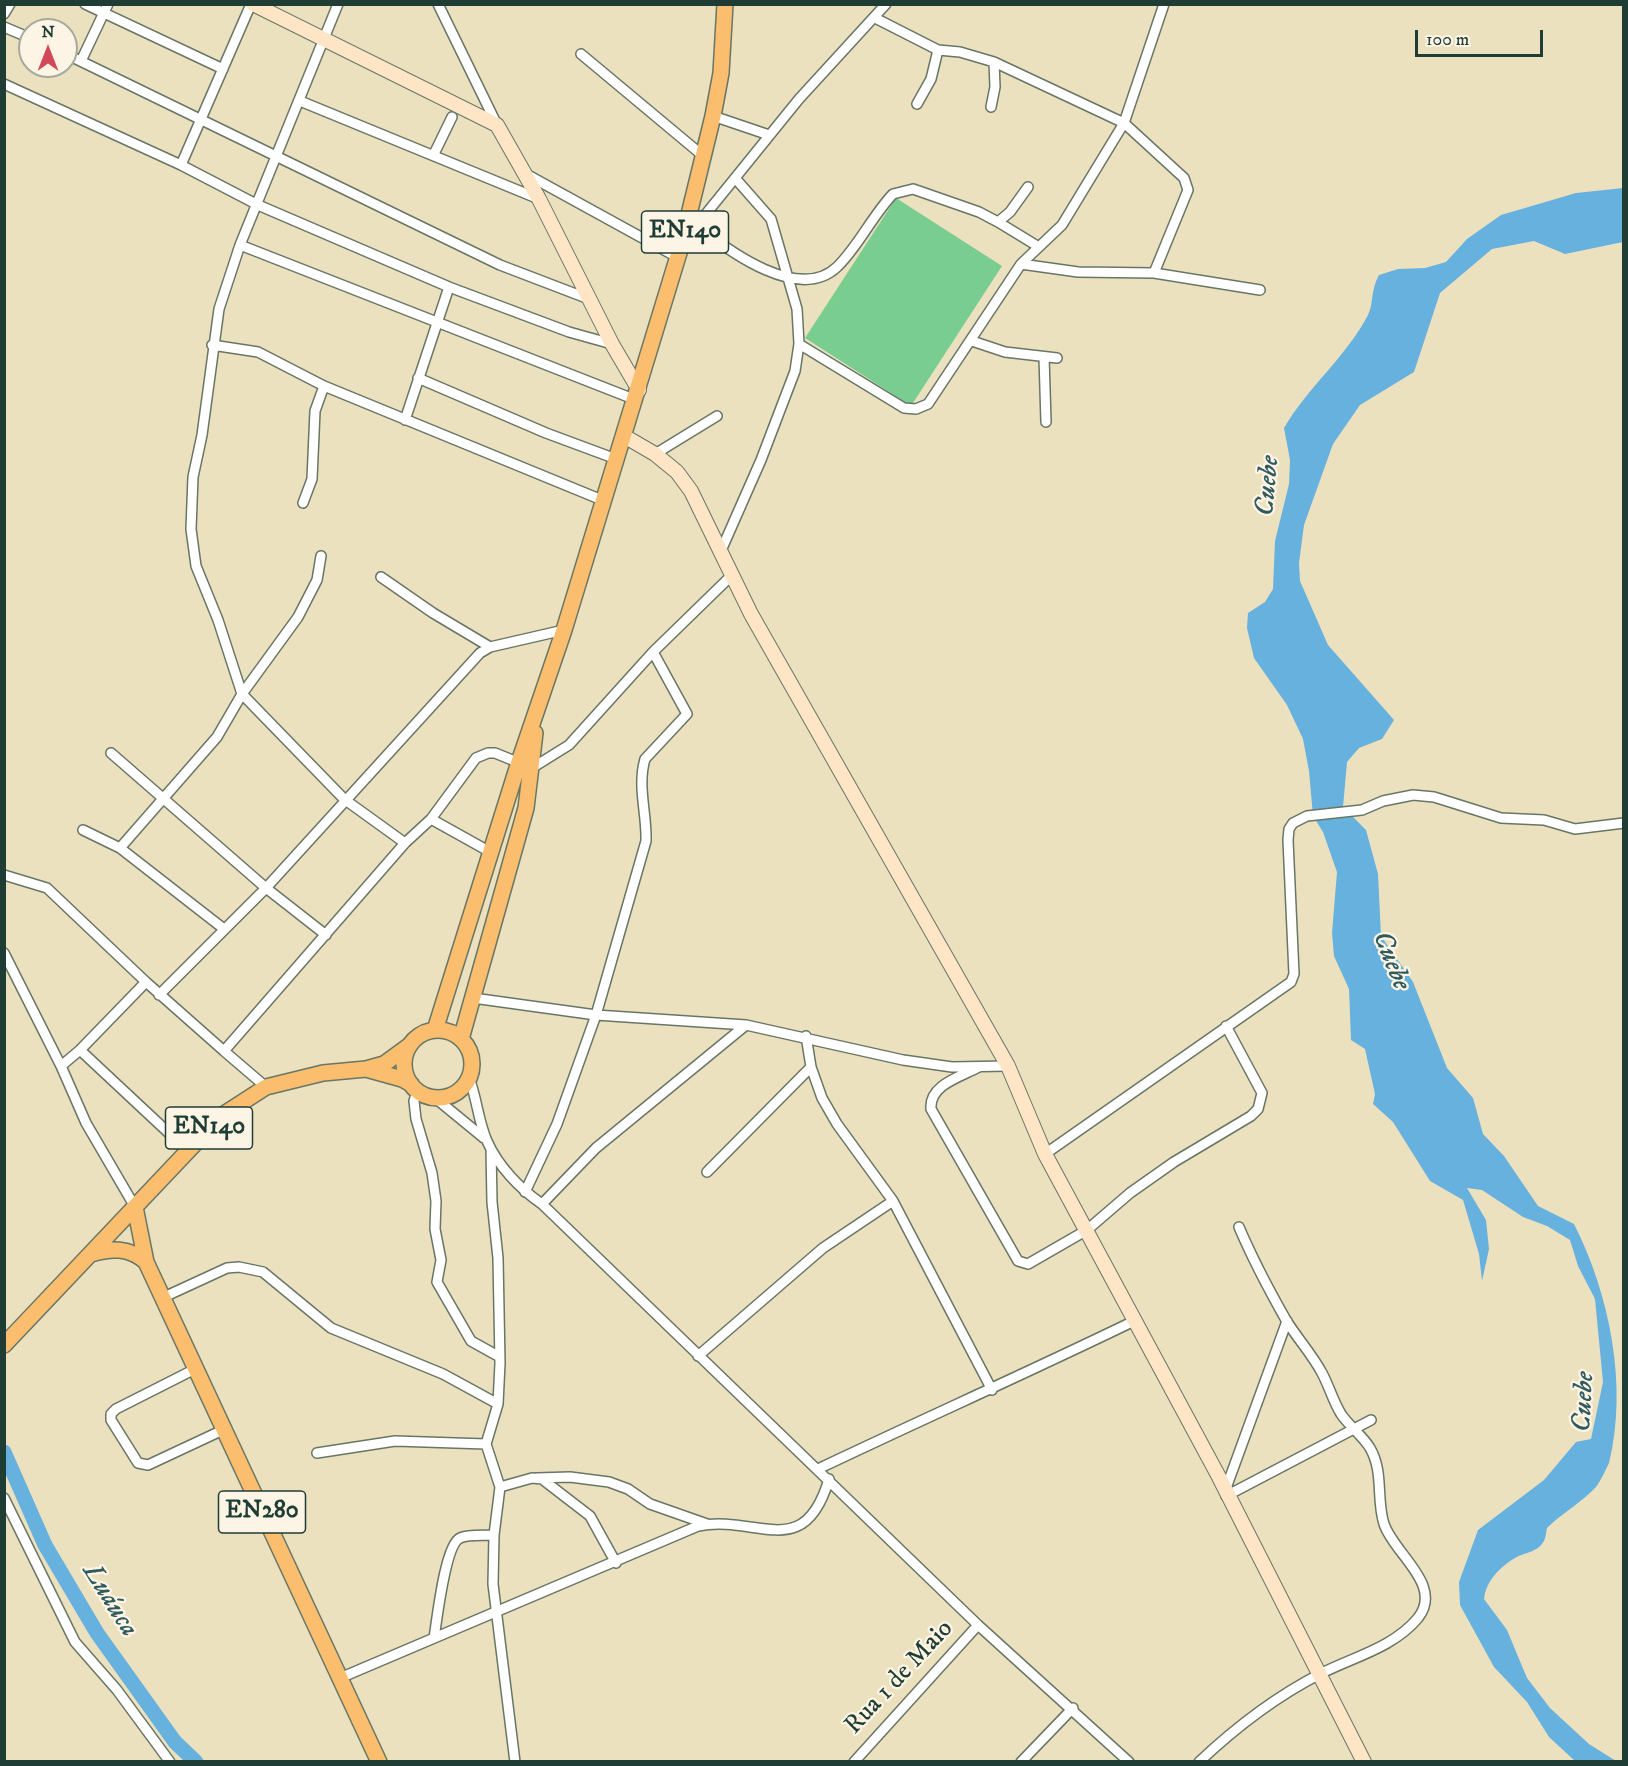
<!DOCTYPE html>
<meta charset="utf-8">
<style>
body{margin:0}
#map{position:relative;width:1628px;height:1766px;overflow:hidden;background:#ece1bf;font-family:"IM FELL DW Pica",serif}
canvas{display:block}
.frame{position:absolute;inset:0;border:6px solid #1f3d34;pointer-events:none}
.north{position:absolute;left:18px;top:18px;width:60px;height:60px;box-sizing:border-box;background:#fcf5e5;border:2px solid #a4ab9e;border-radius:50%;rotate:0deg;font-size:16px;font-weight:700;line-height:24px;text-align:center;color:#1f3d34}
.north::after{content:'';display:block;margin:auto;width:21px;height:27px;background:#d1495b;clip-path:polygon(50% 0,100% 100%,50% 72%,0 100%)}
.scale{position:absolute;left:1415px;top:30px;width:128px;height:27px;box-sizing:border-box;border:3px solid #1f3d34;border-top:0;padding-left:8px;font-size:18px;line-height:21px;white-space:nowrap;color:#1f3d34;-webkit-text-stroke:4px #fcf5e5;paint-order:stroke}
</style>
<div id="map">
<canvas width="1628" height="1766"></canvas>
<div class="frame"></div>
<div class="north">N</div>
<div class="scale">100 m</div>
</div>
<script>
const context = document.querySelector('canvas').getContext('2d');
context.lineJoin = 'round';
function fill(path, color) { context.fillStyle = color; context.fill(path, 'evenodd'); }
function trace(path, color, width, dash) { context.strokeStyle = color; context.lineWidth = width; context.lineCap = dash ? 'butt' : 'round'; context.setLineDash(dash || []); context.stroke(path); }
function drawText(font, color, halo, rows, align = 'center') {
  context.font = font + ' "IM FELL DW Pica",serif'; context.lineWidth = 4.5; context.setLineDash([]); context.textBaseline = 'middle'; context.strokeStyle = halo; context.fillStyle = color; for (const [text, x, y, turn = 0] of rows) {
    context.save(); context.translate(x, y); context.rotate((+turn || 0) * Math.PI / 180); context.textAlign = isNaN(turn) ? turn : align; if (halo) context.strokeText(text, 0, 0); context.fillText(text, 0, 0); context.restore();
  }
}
const green = new Path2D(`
 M896,198L1002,266L911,406L805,338Z`);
const water = new Path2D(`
 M1623,188V242L1565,254L1534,241L1492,249L1440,293L1414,372L1360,405L1333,444L1304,525L1299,563L1300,581L1328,645L1394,720L1382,739L1359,748L1347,762L1343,807L1366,830L1378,874L1381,936L1413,982L1447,1068L1473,1098L1483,1134L1504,1156L1538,1206L1574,1224C1610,1295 1628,1386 1609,1463C1605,1471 1601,1480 1596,1487C1581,1503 1562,1513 1547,1528C1546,1532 1546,1537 1544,1541C1537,1553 1525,1552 1515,1558C1500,1567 1486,1581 1484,1599L1507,1630L1527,1678L1550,1708L1589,1744L1616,1761H1575L1549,1737L1527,1702L1494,1667L1460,1605L1459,1582L1478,1530L1544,1480L1576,1442L1591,1439L1603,1382L1595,1299L1578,1266L1570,1240L1547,1226L1523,1217L1482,1190L1467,1188L1486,1220L1489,1249L1482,1281L1479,1254L1463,1200L1430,1181L1393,1122L1373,1104L1375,1094L1365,1049L1351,1040L1349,989L1334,956L1332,933L1337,872L1323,832L1313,816L1309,771L1303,739L1287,705L1254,658L1247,628L1248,613L1265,602L1273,589L1275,541L1289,484L1290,460L1284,428C1308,387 1346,357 1368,315C1374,303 1370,292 1379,275L1398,269L1425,268L1446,262L1467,239L1501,215L1576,193Z`);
const river = new Path2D(`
 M4,1452L45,1545L97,1633L175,1742L196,1762`);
const street = new Path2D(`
 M85,4L223,69
 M338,4L240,245L219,309L202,435L193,477L191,529L196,566L218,620L242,694L344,799L405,843
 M438,4L497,125
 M1164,4L1124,123L1062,225L1021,264L1078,272L1154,273L1260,290
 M4,14L10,4
 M875,18L938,50L960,52L994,62L1124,123L1184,178L1188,190L1154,273
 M4,27L30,38
 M66,54L500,265L589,299
 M581,54L702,155
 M81,61L108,4
 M4,84L181,165L258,205L449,287L569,332L612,344
 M300,101L539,199
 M917,104L931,79L938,50
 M991,107L995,87L994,62
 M713,116L769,135
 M434,154L452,117
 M181,165L251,4
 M526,174L677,257
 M998,222L1039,247
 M698,227C729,251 799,303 837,267C858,247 872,216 893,194L913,189L979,212L998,222L1010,212L1028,187
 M684,241L799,99L886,4
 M240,245L636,400
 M972,341L1005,352L1057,358
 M799,344L904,408L916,409L928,404L1021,264
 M212,345L258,352L324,386L602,500
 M1044,357L1046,422
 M418,378L546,433L616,459
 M405,420L449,287
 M655,454L717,416
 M303,503L312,479L315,411L324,386
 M720,553L761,460L795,371L799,344L797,309L771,219L735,178
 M381,577L433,613L490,647
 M111,753L266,888L326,935
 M431,819L492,853
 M83,830L120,848L224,929
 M120,848L217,737L242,694L298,617L317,580L321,556
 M4,875L47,888L146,982L224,1051
 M4,953L61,1066
 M146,982L80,1050L187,1150
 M159,995L266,888L480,653L490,647L564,630
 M473,998L596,1015L746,1025
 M806,1036L811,1067L822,1098L837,1124L893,1201L992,1390
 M80,1050L61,1066L86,1123L135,1207
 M979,1067C960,1077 929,1085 931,1109L1018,1261L1028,1264L1087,1230L1130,1193L1174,1162L1251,1116L1258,1109L1262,1093L1226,1026
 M469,1078C477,1098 478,1121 487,1141C498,1166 520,1189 542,1204L978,1625L1129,1762
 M266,1087L224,1051L405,843L431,819L476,758L488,753H495L532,768L569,745L653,652L731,576
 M417,1091L414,1101L416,1119L432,1173L436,1201L435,1229L441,1260L437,1282L471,1341L498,1356
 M434,1097L484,1138
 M491,1149L492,1202L498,1258L500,1363L498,1404L486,1444L500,1487L494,1535L493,1584L515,1762
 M1045,1154L1291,982L1294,974L1288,840L1289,829L1293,823L1307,816L1362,810L1383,801L1413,795L1434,797L1501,818L1544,820L1575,829L1624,823
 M707,1172L811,1067
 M525,1192L557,1124L596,1015L646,841C647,814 637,786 645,759L687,714L653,652
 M542,1204L596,1148L746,1025L903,1060L952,1067L1008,1066
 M164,1297L227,1268L239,1267L263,1272L331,1328L443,1374L498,1404
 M698,1356L823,1248L893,1201
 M197,1368L116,1409L111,1414V1420L138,1463L148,1465L225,1429
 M317,1453L395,1441L486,1444
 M818,1469C923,1419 1029,1372 1134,1321
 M537,1478L570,1477L609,1482L628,1489L650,1504L707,1524
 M500,1487L532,1478L542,1479L590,1516L616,1563
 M1225,1491L1287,1321
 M1226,1496L1371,1420
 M4,1498L75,1642L117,1690L170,1762
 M434,1638C437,1620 445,1545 460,1538C469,1534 484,1536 494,1535
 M340,1678L698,1526C757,1514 804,1564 829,1479
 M854,1762L978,1625
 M1021,1762L1073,1708
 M1199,1762C1235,1728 1277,1696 1320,1674C1353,1657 1393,1648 1418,1618C1444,1585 1394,1554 1384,1524C1376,1499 1384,1472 1370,1448C1363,1436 1349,1426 1341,1414C1333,1401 1329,1386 1322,1373C1312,1354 1297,1338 1286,1320C1269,1290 1253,1260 1239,1227`);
const secondary = new Path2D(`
 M253,4L497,125L539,199L612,344L639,390
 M624,436L655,454L677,472L691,491L751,614L1008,1066L1045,1154L1219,1477L1364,1762`);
const primary = new Path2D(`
 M435,1030L519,762L564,630L682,243L713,116L721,73L725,4
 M404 1064a34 34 0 1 1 68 0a34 34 0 1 1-68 0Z
 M461,1039L526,808L535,733
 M366,1069L402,1079L411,1084
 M135,1207L146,1262L379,1762
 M91,1254C111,1248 129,1247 146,1262
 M4,1345L221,1116L266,1087L323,1073L366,1069L384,1064L410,1045`);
const shields = [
 [685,232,87],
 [209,1128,87],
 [262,1512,87]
];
const shieldNames = [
 ["EN140",685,232],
 ["EN140",209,1128],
 ["EN280",262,1512]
];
const streetNames = [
 ["Rua 1 de Maio",900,1678,-47]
];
const waterNames = [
 ["Cuebe",1269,486,-85],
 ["Cuebe",1390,961,68],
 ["Cuebe",1585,1402,-87],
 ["Luáuca",109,1601,58]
];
fill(green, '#79cd90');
fill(water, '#67b1df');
trace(river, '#67b1df', 15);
trace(street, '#677665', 12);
trace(secondary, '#677665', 16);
trace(primary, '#677665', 18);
trace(street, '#fff', 9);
trace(secondary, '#fde5c5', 14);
trace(primary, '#fabe6e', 15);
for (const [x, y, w] of shields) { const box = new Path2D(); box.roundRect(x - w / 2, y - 21, w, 42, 4.5); context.fillStyle = '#fcf5e5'; context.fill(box); trace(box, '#1f3d34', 1.5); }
drawText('bold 24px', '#1f3d34', null, shieldNames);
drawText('26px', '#1f3d34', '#fcf5e5', streetNames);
drawText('italic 27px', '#315a5f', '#fcf5e5', waterNames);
</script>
